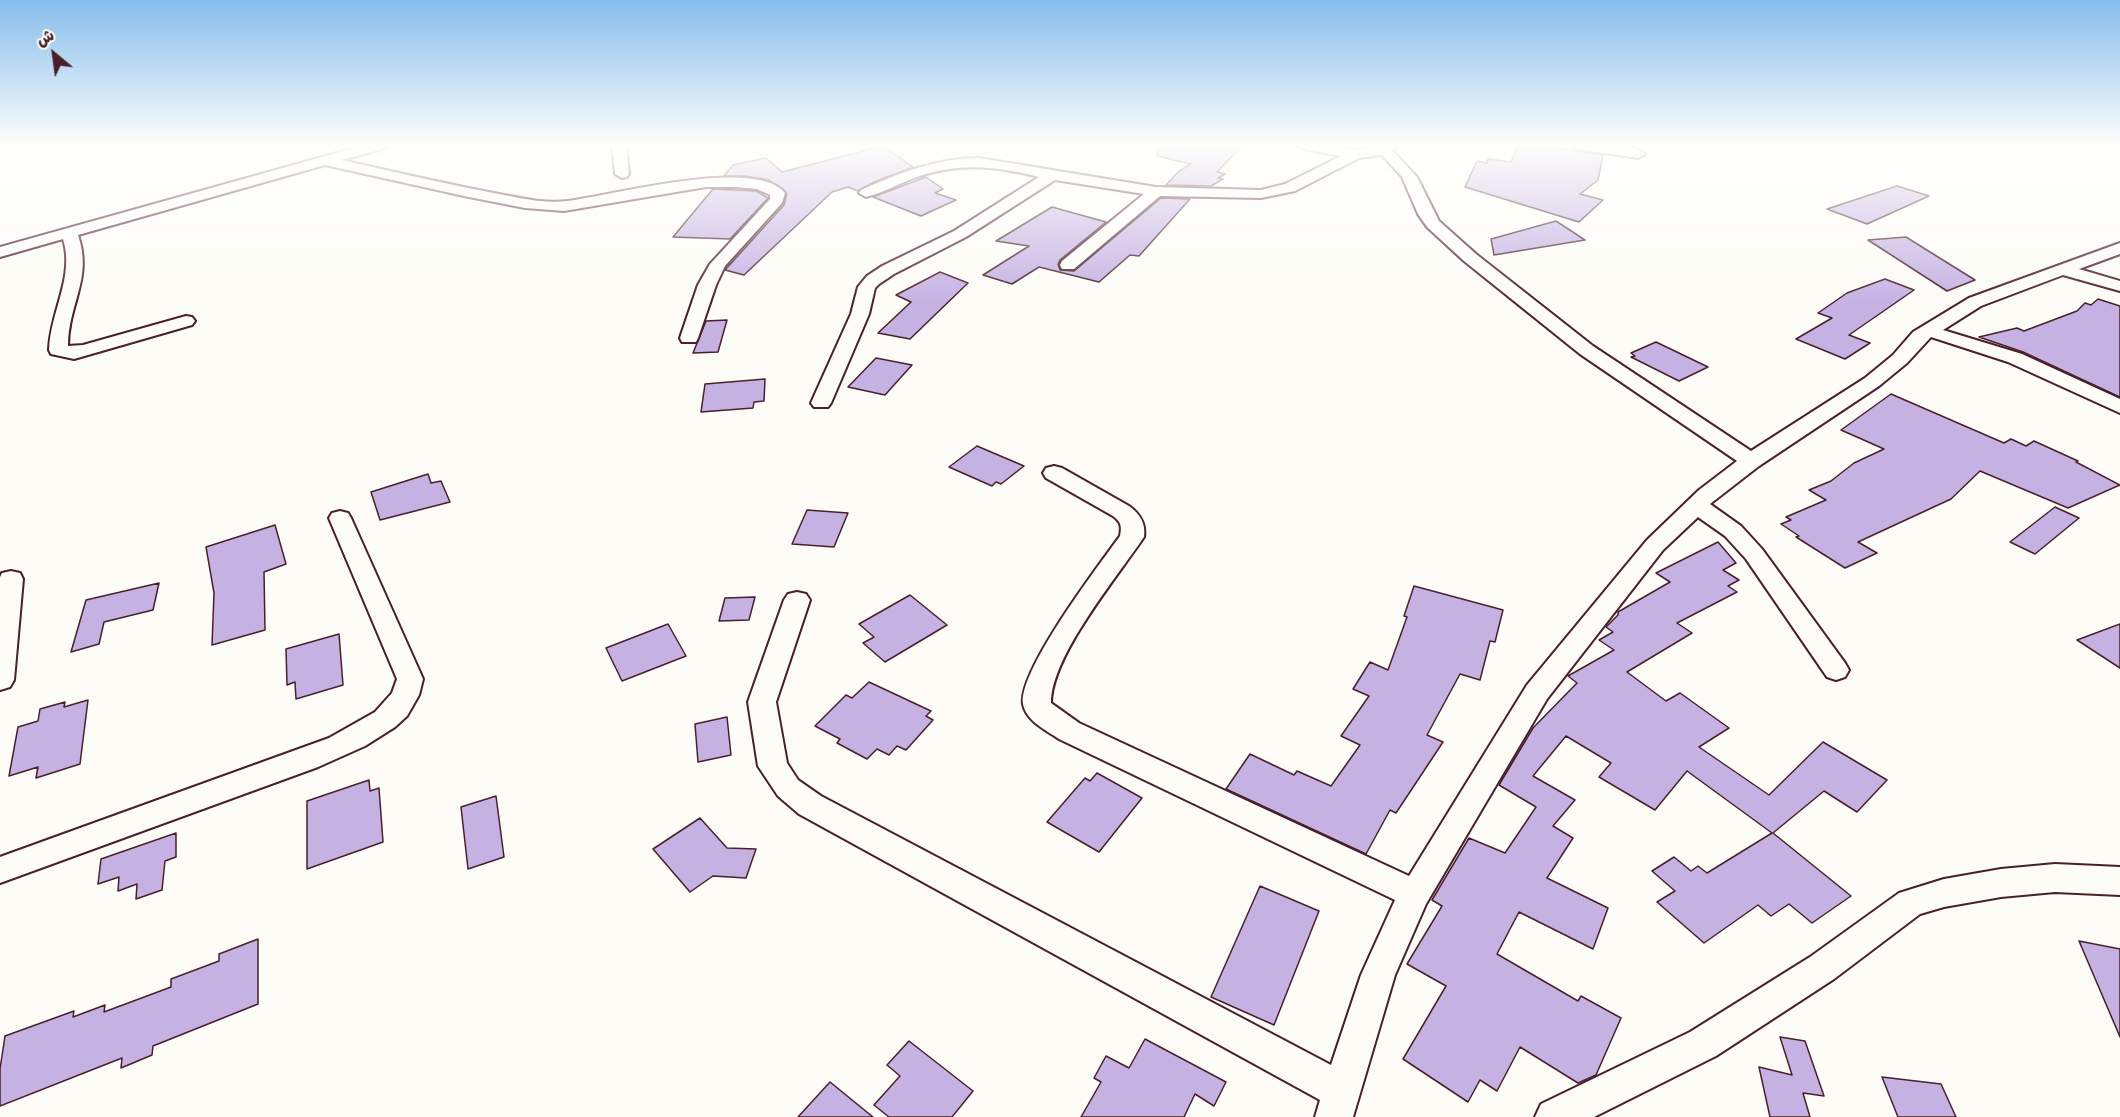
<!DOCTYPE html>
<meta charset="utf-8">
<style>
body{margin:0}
#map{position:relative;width:2120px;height:1117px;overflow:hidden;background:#fdfcf7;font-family:"Comic Neue","Playpen Sans Arabic",sans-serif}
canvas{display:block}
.north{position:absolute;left:24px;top:24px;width:60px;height:60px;-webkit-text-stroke:4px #fdfcf7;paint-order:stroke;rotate:331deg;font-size:16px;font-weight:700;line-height:24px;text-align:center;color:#4a1f2b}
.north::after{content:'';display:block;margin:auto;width:21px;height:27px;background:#4a1f2b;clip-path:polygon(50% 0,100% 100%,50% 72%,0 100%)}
</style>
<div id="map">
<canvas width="2120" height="1117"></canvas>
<div class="north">ش</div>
</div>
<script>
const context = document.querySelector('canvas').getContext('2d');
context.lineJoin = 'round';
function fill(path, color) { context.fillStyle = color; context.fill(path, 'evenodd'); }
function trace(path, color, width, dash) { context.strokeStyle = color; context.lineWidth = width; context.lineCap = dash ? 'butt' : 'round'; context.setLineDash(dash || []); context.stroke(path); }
const building = new Path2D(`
 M1159,145L1219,148L1223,145H1243L1217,172L1225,174L1218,178L1223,179L1211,186L1166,185L1179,171L1191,164L1157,156Z
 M1518,145H1534L1603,155L1598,180L1580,194L1603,200L1579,222L1465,187L1477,161L1487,163L1488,159L1511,162Z
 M883,146L913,167L874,182L858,191L848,187L832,192L744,275L725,270L784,205L787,194L769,180L745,176H724L733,165L766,158L782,172Z
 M926,177L943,189L935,193L956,200L921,216L873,197Z
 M1897,186L1929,196L1867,224L1827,209Z
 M713,189L756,191L768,198L730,239L673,237Z
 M1161,198L1190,199L1139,256L1130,255L1099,282L1039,267L1012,284L983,275L1029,246L996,241L1052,207L1106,222L1060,260L1058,264L1060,270L1074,271Z
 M1556,221L1585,240L1494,255L1491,239Z
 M1906,237L1975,280L1947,291L1868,240Z
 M940,272L968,283L910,339L878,333L911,302L896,295Z
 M1885,279L1914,290L1849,335L1870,343L1845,359L1796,339L1832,318L1818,313L1847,293Z
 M2098,299L2120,306V397L2023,352L1979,337L2017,328L2024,331L2077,311L2085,303L2091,305Z
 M727,320L718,352L693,353L706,321Z
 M1656,342L1708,367L1679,381L1631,357L1635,356L1631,353Z
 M876,358L912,365L885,395L848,387Z
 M765,379L764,401L754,402L753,408L701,412L705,384Z
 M1891,394L2004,443L2011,439L2026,446L2034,441L2078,461L2076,462L2120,485L2068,508L1980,471L1951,499L1858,542L1877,553L1845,568L1796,537L1799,536L1781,524L1791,520L1786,517L1826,500L1809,490L1831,481L1854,463L1884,449L1841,430Z
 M977,446L1024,466L1001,484L996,482L992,486L949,467Z
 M428,474L431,483L441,481L450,502L380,520L371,492Z
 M2055,507L2079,518L2035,554L2010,542Z
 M807,510L848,513L834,547L792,544Z
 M275,525L286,564L264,572L265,630L212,645L214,593L206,547Z
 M1718,542L1736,563L1723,570L1739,580L1728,586L1737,592L1677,623L1692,633L1627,672L1666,701L1680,693L1729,728L1699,747L1769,795L1823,742L1887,780L1857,812L1824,791L1773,833L1851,896L1812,923L1789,904L1771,916L1758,905L1704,943L1657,902L1675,891L1652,871L1674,857L1691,871L1698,866L1707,873L1772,833L1687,771L1655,810L1599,777L1611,763L1566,736L1533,776L1575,800L1553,826L1573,838L1547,878L1608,908L1593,949L1519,912L1497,954L1578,1001L1581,996L1621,1018L1596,1075L1578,1083L1520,1047L1497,1091L1480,1080L1468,1102L1403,1059L1446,986L1407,964L1442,906L1432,900L1469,838L1505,853L1536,807L1499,785L1533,728L1577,683L1568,676L1614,650L1599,640L1613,632L1606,627L1618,615V612L1670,582L1656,573Z
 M159,583L153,610L104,622L99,644L71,652L86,600Z
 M1414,586L1503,610L1495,642L1490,641L1480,680L1460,674L1427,735L1443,742L1396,813L1390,810L1366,854L1226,789L1250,754L1294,775L1297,771L1331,786L1360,745L1341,736L1369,696L1353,689L1370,662L1388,670L1407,617L1404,616Z
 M910,595L947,625L885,662L863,643L874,637L859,624Z
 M755,597L749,620L719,621L725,598Z
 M668,624L686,656L622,681L606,648Z
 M2120,624V668L2077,640Z
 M339,634L343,685L296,699L295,682L287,685L286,649Z
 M869,682L931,711L926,716L933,720L906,750L897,746L889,755L877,749L867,759L837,743L840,739L815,726L846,695L852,698Z
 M88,700L80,764L36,778L38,767L9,776L18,727L38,721L40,709L65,702L64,707Z
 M727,717L731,755L698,762L695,724Z
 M1097,773L1142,798L1099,852L1047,822L1085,778L1090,781Z
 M369,780L370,791L379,788L383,842L307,869V801Z
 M496,796L504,857L468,869L461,807Z
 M700,818L727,848L756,849L746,878L713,876L690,892L653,849Z
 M176,833V857L165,861L162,890L136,899L137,884L118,891L119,877L98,884L101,859Z
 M1260,886L1319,911L1274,1025L1211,997Z
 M258,939V1004L153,1046L152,1055L121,1068L122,1058L0,1106V1069L5,1036L74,1011L73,1017L105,1005L104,1012L171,987V979L219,961V954Z
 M2079,941L2120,949V1037Z
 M1780,1037L1805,1041L1824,1096L1803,1093L1810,1117H1770L1759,1067L1792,1075Z
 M1145,1039L1226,1082L1214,1106L1195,1094L1184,1117H1081L1101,1082L1094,1078L1106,1056L1129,1068Z
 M909,1041L973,1091L952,1117H889L874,1105L900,1076L887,1065Z
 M1882,1077L1941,1084L1956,1117H1898Z
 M830,1082L873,1117H798Z`);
const minor = new Path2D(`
 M365,145H388L386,148L342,160C394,172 446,184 499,194C520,198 545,204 567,201C610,196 755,156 785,193L782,203L725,266L716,285L698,338L696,342H682L680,338L698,285L710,264L770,199V195L757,189L735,187H706L564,211L525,208L464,196L325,165L78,235C93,279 68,304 68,346L83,345L186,316L192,317L195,321L192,325L74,359L51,354L49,350C50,312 75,277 63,239L0,257V247Z
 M612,145H626L629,174L627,177L622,178L615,174Z
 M1297,145H1329L1356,150L1381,145H1399L1392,150L1417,177L1439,221L1476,254L1593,346L1751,451L1865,378L1893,355L1913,332L1969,298L2120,243V254L2079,269L2120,281V291L2063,275L1981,306L1943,330L2022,354L2120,399V413L2008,362L1931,337L1907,363L1879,386L1759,466L1710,504L1741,526L1762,549L1845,663L1849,670L1845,677L1836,680L1827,677L1746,559L1725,536L1698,517L1663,550L1547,699L1426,904L1395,975L1353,1117H1315L1320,1100L799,814L778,796L758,766L748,702L784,600L788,594L797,592L806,594L810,600L776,702L787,763L798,780L821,796L1331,1065L1361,975L1395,900L1059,739C1046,730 1026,721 1023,704C1018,671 1099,565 1120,536C1122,526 1121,522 1113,516L1046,478L1043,473L1046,468L1054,466L1062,468L1129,506C1140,514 1146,523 1144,537C1117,577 1051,656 1051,703L1079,723L1409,876L1527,685L1647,540L1699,490L1737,461L1580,354L1464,261L1427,227L1418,214L1402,177L1382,155L1359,158L1295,191L1261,198L1160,196L1074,269H1062L1060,265L1062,261L1144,194L1055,180L966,237L894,274L879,284L875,288L869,314L831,403L828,407H814L811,403L851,314L858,287L867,276L882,266L954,231L1039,177C993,166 960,162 914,178C898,184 883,193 866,197L859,193L861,190C899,173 937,158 979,158L1156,187L1261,190L1285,184L1341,156L1304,149Z
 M1571,145C1589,145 1633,142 1645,154L1638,158L1578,149Z
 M340,511L348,513L351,518L423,679L419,695L407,716L395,727L365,746L318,767L0,883V857L329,738L375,712L392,693L397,679L329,518L332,513Z
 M11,571L20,573L23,579L14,680L10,687L0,690V577L2,573Z
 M2055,864L2120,867V895L2055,892L2001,897L1944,907L1920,914L1834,979L1716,1056L1594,1117H1535L1541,1104L1690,1032L1810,957L1899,893L1944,879L2001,869Z`);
fill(building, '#c5b2e3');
trace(building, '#4a1f2b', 1.5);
trace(minor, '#4a1f2b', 4);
fill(minor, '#fdfcf7');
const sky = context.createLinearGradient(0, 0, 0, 302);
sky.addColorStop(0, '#86bdec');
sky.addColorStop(0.48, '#fefefb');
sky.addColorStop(1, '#fefefb00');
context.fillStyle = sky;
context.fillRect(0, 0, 2120, 302);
</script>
